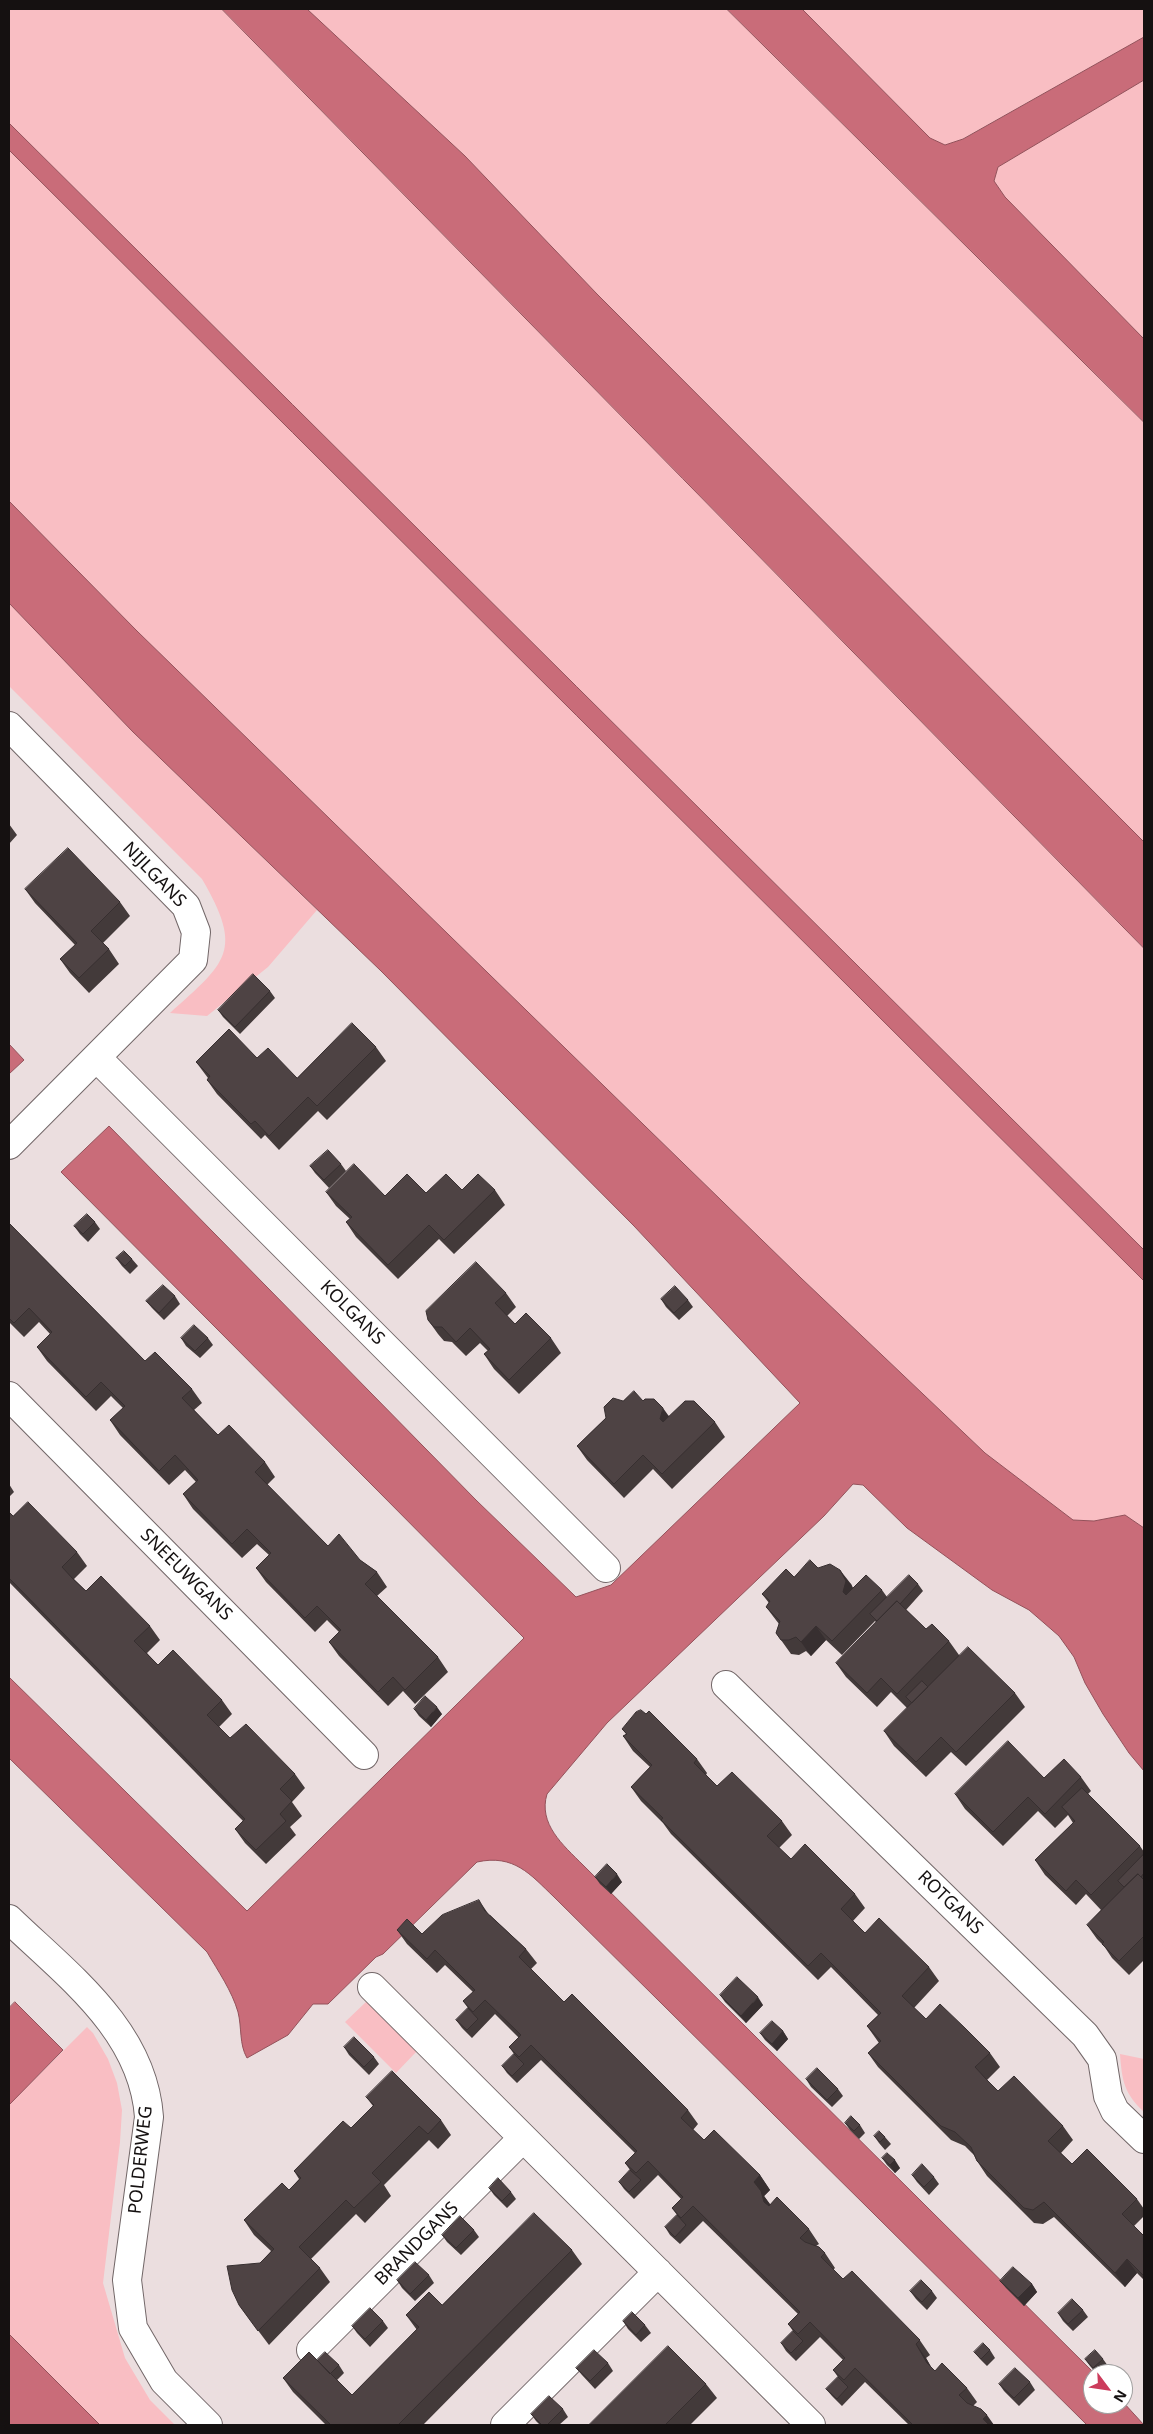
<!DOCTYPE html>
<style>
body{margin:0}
#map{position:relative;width:1153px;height:2434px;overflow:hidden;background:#ebdedf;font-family:"Noto Sans",sans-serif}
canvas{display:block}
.frame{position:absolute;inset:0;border:10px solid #151111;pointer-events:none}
.north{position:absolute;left:1083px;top:2364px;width:50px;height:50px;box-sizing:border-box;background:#fff;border:1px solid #a1a0a0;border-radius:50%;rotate:121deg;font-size:14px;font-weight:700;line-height:20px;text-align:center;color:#151111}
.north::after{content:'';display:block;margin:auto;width:18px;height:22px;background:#cc3c5c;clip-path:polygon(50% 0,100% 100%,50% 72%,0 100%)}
</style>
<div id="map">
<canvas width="1153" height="2434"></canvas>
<div class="frame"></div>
<div class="north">N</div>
</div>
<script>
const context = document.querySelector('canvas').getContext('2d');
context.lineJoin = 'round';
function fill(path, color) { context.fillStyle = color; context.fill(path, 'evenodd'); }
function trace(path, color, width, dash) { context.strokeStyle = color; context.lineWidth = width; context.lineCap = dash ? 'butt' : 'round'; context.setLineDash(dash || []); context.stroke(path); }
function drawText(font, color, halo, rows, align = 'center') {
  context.font = font + ' "Noto Sans",sans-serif'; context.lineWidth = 5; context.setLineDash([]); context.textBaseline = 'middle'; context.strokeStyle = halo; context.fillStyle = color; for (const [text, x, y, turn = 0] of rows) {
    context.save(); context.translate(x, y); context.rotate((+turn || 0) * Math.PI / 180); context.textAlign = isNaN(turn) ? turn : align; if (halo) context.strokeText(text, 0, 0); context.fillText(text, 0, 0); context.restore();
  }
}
const green = new Path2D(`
 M9,9H222L1144,948V1250L9,123Z
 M307,9H727L1144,422V842L597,294L465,156Z
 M802,9H1144V37L962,139L945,145L930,138Z
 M1144,80V339L1005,197L994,181L998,167Z
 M9,150L1144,1281V1528L1125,1515L1094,1521L1073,1520L985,1453L801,1278L137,631L9,501Z
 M9,603L133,732L317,910L268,967L207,1016L170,1013C227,962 244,951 202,879L9,686Z
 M367,2001L417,2051L396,2073L345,2022Z
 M87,2027L93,2033L108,2059L117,2083L122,2110L120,2142L103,2283L125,2358L150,2400L175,2425H100L9,2334V2105Z
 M1120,2054L1144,2059V2112C1124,2093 1122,2081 1120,2054Z`);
const water = new Path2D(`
 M222,9H307L465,156L597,294L1144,842V948Z
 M727,9H802L930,138L945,145L963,139L1144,37V80L998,167L994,181L1005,197L1144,339V422Z
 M9,123L1144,1250V1281L9,150Z
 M9,501L137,631L801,1278L985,1453L1073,1520L1094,1521L1125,1515L1144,1528V1771L1129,1753L1103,1714L1085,1683L1074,1657L1059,1636L1029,1610L992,1590L907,1528L863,1485L853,1484L824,1516L607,1723L547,1794C538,1824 563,1845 583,1865L1095,2374H1093V2404H1123V2402L1144,2425H1087L554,1897C530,1874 514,1854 477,1862L383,1954L376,1957L328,2004H313L288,2035L247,2058C239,2044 242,2028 238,2012C232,1991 218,1971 207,1952L9,1758V1677L247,1911L524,1638L61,1172L109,1126L476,1500L576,1597L611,1585L800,1403L634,1226L381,971L133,732L9,603Z
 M9,1044L24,1060L9,1074Z
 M15,2002L63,2050L9,2105V2008Z
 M9,2334L100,2425H9Z`);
const minor = new Path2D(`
 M9,726L186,906L196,932L193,960L9,1145
 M97,1058L606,1568
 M9,1396L364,1755
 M726,1685L1085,2035L1102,2059L1108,2096L1115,2111L1144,2139
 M372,1987L811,2425
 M311,2350L523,2138
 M505,2425L658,2272`);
const tertiary = new Path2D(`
 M9,1919C67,1975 143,2030 149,2117L127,2280L133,2328L164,2381L208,2425`);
const wall = new Path2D(`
 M9,824L17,835L9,844Z
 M25,889L120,902L130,916L103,943L109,949L119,964L89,993L70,973L60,959L75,945L35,903Z
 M270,991L275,998L240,1034L223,1017L218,1010Z
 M376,1047L386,1061L327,1120L318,1111L279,1150L265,1135L261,1139L217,1094L207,1080L208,1078L196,1062L257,1058L297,1078Z
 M341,1164L346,1171L329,1188L315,1173L310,1166Z
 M462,1190H495L505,1205L454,1254L439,1239L398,1279L356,1237L346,1222L350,1219L336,1206L326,1192L385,1196L426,1193Z
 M95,1222L100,1229L88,1242L80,1234L74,1226Z
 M9,1223L145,1361L192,1389L202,1403L194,1410L218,1435L265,1462L275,1477L267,1485L328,1546L360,1560L377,1572L387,1587L377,1596L438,1657L448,1672L415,1704L403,1691L388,1706L339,1656L329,1642L339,1632L327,1620L315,1632L266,1582L256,1568L269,1555L257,1544L242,1558L193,1509L183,1494L196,1482L185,1470L169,1485L120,1435L110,1420L123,1408L111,1396L96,1411L47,1361L37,1347L50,1334L39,1322L24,1337L9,1322Z
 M116,1258L132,1259L138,1266L130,1274L122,1266Z
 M506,1293L516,1307L507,1316L515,1324L551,1338L561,1353L519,1394L494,1369L484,1354L488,1351L480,1343L466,1356L452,1342L444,1341L438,1334L428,1320Z
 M175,1296L180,1304L164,1320L152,1308L146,1301Z
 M661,1299L688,1300L693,1307L679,1320L666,1307Z
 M181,1338H208L213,1345L200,1358L186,1346Z
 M623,1401H643L669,1416L715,1422L725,1437L672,1489L653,1469L624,1498L587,1460L577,1446Z
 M9,1484L14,1492L9,1497Z
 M9,1512L13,1516L77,1552L87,1566L74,1579L86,1591L150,1626L160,1640L147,1653L158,1665L222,1700L232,1714L219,1727L230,1738L295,1774L305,1788L292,1802L302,1816L290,1827L296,1835L266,1864L245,1843L235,1829L243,1821L9,1582Z
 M818,1568L851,1584L853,1588L882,1590L887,1597L918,1584L923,1591L906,1610L926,1629L949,1641L959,1655L1015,1693L1025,1707L966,1766L951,1752L926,1777L894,1746L884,1731L907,1708L891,1692L877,1707L846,1677L836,1663L876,1622L875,1621L842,1655L826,1640L811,1656L806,1651L799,1655L791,1654L776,1633L779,1624L766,1607L769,1603L762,1594L794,1577Z
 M414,1709L442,1714L431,1727L419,1716Z
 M622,1729L697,1759L707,1773L706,1775L717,1786L782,1821L792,1835L779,1848L791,1859L855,1894L865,1908L853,1921L865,1933L929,1967L939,1981L914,2008L926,2019L990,2053L1000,2067L987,2080L998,2091L1063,2126L1073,2140L1061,2153L1072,2164L1137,2199L1144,2209V2216L1134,2226L1144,2236V2280L1137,2273L1125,2287L1054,2217L1043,2224L1034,2223L987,2176L977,2161L974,2155L965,2146L951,2140L878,2067L868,2053L879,2043L867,2026L878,2015L831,1967L818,1980L671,1834L663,1823L641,1801L631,1787L650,1767L633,1751L623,1736L626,1734Z
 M1081,1777L1091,1791L1088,1794L1140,1846L1144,1852V1960L1129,1975L1112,1958L1104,1946L1097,1939L1087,1925L1101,1910L1086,1894L1076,1905L1045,1875L1035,1860L1073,1823L1068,1815L1055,1828L1038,1811L1003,1846L965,1809L955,1794L1044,1778Z
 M595,1877L622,1882L611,1894L600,1884Z
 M490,1915L526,1949L537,1963L531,1969L564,2002L688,2110L698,2124L693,2130L704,2140L760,2175L770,2190L764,2196L770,2204L809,2229L819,2244L816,2246L825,2253L835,2268L833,2270L843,2279L919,2339L930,2355L926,2358L931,2367L935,2371L967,2388L977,2402L973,2406L994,2425H909L865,2382L842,2406L832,2396L826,2389L838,2377L833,2370L843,2360L820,2337L796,2361L786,2351L781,2343L793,2331L788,2324L798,2314L703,2221L680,2244L670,2235L665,2227L677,2215L672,2208L681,2199L658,2175L634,2199L624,2189L619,2182L630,2170L625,2163L635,2153L541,2060L517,2083L507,2073L502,2066L514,2054L509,2047L519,2038L495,2014L472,2038L462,2028L456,2020L468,2008L463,2001L473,1992L445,1965L437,1973L407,1944L397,1930L422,1934Z
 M720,1995L763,2005L746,2023L725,2002Z
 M783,2031L788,2039L777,2051L765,2040L760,2033Z
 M344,2047L374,2057L379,2064L369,2075L349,2055Z
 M806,2079L838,2089L843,2096L832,2107L811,2087Z
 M366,2097L441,2120L451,2135L438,2149L429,2140L384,2185L391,2196L365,2223L356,2214L311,2259L320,2268L330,2282L269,2345L239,2305L260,2263L271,2251L254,2235L244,2220L289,2190L299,2179L294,2171L351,2128L373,2106Z
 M845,2123L860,2125L865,2133L859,2139L850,2130Z
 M874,2136L885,2137L891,2144L885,2150L879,2143Z
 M882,2158L900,2168L895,2173L887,2165Z
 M912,2175L934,2177L939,2184L929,2195L917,2182Z
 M489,2188L511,2192L516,2199L507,2208L494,2195Z
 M474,2230L479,2237L461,2255L447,2242L442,2235Z
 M572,2250L582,2264L423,2425H326L293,2392L283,2378L317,2360L339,2365L344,2373L337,2380L352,2395L417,2330L406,2315L442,2305Z
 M429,2275L434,2283L415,2301L402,2288L397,2280Z
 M1000,2281L1032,2284L1037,2292L1024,2306L1006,2288Z
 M910,2291H932L937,2298L927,2310L916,2299Z
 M1083,2310L1088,2317L1073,2331L1063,2321L1058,2313Z
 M383,2321L388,2328L370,2347L357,2333L352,2326Z
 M623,2321L645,2325L651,2333L641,2342L628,2329Z
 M990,2350L995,2358L987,2366L980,2359L974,2352Z
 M1085,2359H1103L1108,2366L1100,2374H1097L1090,2366Z
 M608,2363L613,2371L595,2389L582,2375L576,2368Z
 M1030,2382L1035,2390L1019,2406L1004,2391L999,2384Z
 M706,2384L717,2398L690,2425H589Z
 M563,2409L568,2417L559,2425H540L536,2421L531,2414Z`);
const shadedWall = new Path2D(`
 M663,1408L673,1422L670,1433L660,1419Z
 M840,1570L851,1584L856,1595L853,1607L843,1592Z
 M816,1626L826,1640L811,1656L801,1642Z
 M437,1707L442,1714L431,1727L426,1720Z
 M617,1874L622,1882L611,1894L606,1887Z
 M479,1900L489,1915L484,1910Z
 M758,1997L763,2005L746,2023L741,2016Z
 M783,2031L788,2039L777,2051L772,2044Z
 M895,2160L900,2168L895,2173L890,2165Z
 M760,2175L770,2190L764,2196L771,2206L774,2216L764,2202L754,2182Z
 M1127,2259L1137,2273L1125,2287L1115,2273Z
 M1032,2284L1037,2292L1024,2306L1018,2298Z
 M916,2344L926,2358L937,2377L927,2363Z
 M987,2415L994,2425H987L983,2419Z`);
const building = new Path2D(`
 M68,848L120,902L91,931L109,949L79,978L60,959L77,943L25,889Z
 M253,974L270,991L235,1027L218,1010Z
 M352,1023L376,1047L317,1106L308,1097L269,1136L255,1121L251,1124L207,1080L210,1076L196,1062L229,1029L257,1058L268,1048L297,1078Z
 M328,1150L341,1164L324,1180L310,1166Z
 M354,1164L385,1196L407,1174L426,1193L446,1174L462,1190L478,1174L495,1190L444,1240L429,1225L388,1265L346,1222L352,1217L326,1192Z
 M87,1214L95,1222L83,1234L74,1226Z
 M9,1223L145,1361L155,1352L192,1389L182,1398L218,1435L229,1425L265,1462L255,1472L328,1546L339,1534L360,1560L377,1572L365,1584L438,1657L405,1690L393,1677L378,1692L329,1642L341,1630L317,1606L305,1618L256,1568L271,1553L247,1529L232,1544L183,1494L198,1480L175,1455L159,1471L110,1420L125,1406L101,1382L86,1397L37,1347L52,1332L29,1308L14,1323L9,1318Z
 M124,1251L132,1259L125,1266L116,1258Z
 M476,1262L506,1293L495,1303L515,1324L526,1313L551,1338L509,1380L484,1354L490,1349L470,1328L456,1342L442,1327H434L428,1320L426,1311Z
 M163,1285L175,1296L159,1313L146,1301Z
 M675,1286L688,1300L674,1313L661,1299Z
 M194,1325L208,1338L195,1351L181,1338Z
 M634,1391L643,1401L645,1399H654L663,1408L660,1419L663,1422L685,1401H694L715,1422L662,1474L643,1455L614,1484L577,1446L606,1418L604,1407L613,1398L623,1401Z
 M28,1502L77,1552L62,1567L73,1579L86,1591L101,1576L150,1626L134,1641L158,1665L173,1650L222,1700L207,1715L230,1738L246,1724L295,1774L280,1789L292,1801L280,1814L286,1821L256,1850L235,1829L245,1819L9,1578V1512L13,1516Z
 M810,1560L818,1568L830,1564L840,1570L846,1581L843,1592L846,1595L866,1575L882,1590L832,1641L816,1626L801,1642L796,1637L789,1640H781L776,1633L780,1621L766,1607L770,1601L762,1594L786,1569L794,1577Z
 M909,1575L918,1584L900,1604L897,1601L877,1621L870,1614Z
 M897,1601L926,1629L932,1624L949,1641L897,1694L881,1678L867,1693L836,1663Z
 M968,1647L1015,1693L956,1752L941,1737L916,1762L884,1731Z
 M922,1681L928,1687L912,1703L906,1697Z
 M425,1696L437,1707L426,1720L414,1709Z
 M641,1710L646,1714L649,1711L697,1759L694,1763L717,1786L732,1772L782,1821L767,1836L791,1859L805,1844L855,1894L841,1909L865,1933L879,1918L929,1967L902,1996L926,2019L940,2004L965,2028L990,2053L975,2067L986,2079L998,2091L1014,2076L1063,2126L1048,2141L1072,2164L1087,2149L1137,2199L1122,2214L1144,2236V2276L1127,2259L1115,2273L1044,2202L1033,2210L1024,2208L977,2161L971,2147L955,2132L941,2126L868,2053L881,2041L867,2026L881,2013L821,1953L808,1966L661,1820L663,1818L631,1787L652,1765L623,1736L627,1734L622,1729L636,1712Z
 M1008,1741L1044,1778L1064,1759L1081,1777L1045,1814L1028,1797L993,1832L955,1794Z
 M1082,1788L1140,1846L1091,1895L1076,1880L1066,1891L1035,1860L1075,1821L1062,1807Z
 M1144,1854V1873L1141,1877L1138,1874L1124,1887L1118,1881Z
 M607,1864L617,1874L606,1887L595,1877Z
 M1138,1874L1144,1880V1936L1119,1961L1102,1944L1104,1942L1087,1925Z
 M479,1900L484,1910L526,1949L519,1957L564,2002L572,1994L688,2110L681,2118L704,2140L714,2130L760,2175L754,2182L761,2191L764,2202L769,2206L777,2197L809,2229L800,2238L805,2242L819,2247L825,2253L821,2257L843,2279L852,2271L919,2339L920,2340L916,2344L927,2363L935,2371L942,2363L967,2388L959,2395L967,2403L981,2409L987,2415L983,2419L989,2425H913L855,2368L844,2380L833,2370L845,2358L810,2322L798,2334L788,2324L800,2312L783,2295L693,2206L681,2218L672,2208L683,2197L648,2161L636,2173L625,2163L637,2151L531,2045L519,2057L509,2047L521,2035L485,2000L473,2012L463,2001L475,1990L435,1950L427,1959L397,1930L407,1919L422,1934L442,1915Z
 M737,1977L758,1997L741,2016L720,1995Z
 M468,2008L478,2019L467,2030L456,2020Z
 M772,2021L783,2031L772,2044L760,2033Z
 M354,2037L374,2057L364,2067L344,2047Z
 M514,2054L524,2064L512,2076L502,2066Z
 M817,2068L838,2089L827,2100L806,2079Z
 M392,2071L441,2120L428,2134L419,2126L372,2173L381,2182L354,2208L346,2200L299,2247L320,2268L258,2331L239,2305L232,2290L227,2266L260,2263L274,2249L244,2220L282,2183L289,2190L301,2178L294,2171L343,2121L351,2128L374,2105L366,2097Z
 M851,2116L860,2125L854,2131L845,2123Z
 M879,2131L885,2137L880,2142L874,2136Z
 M887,2153L895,2160L890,2165L882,2158Z
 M922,2164L934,2177L924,2187L912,2175Z
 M630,2170L641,2180L629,2192L619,2182Z
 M498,2178L511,2192L502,2201L489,2188Z
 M534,2213L572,2250L398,2425H331L283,2378L309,2352L352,2395L419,2327L406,2315L429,2292L442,2305Z
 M677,2215L686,2225L675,2237L665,2227Z
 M460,2216L474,2230L456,2248L442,2235Z
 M415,2262L429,2275L410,2294L397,2280Z
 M1013,2267L1032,2284L1018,2298L1000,2281Z
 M921,2280L932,2291L922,2302L910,2291Z
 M1072,2299L1083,2310L1068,2324L1058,2313Z
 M370,2308L383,2321L365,2339L352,2326Z
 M632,2312L645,2325L636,2335L623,2321Z
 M793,2331L803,2341L791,2353L781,2343Z
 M983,2343L990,2350L981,2359L974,2352Z
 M668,2346L706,2384L665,2425H589Z
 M594,2350L608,2363L590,2381L576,2368Z
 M1095,2350L1103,2359L1093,2368L1085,2359Z
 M325,2352L339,2365L330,2374L317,2360Z
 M1015,2368L1030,2382L1014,2398L999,2384Z
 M838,2377L848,2387L837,2399L826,2389Z
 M549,2396L563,2409L547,2425H542L531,2414Z`);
const streetNames = [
 ["NIJLGANS",154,875,46],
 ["KOLGANS",352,1313,45],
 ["SNEEUWGANS",186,1575,45],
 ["ROTGANS",950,1903,44],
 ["POLDERWEG",141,2160,-84],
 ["BRANDGANS",417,2244,-45]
];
fill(green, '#f9bec3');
fill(water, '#c96c79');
trace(water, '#93515a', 1);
trace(minor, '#726768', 30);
trace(tertiary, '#726768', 30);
trace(minor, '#fff', 28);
trace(tertiary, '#fff', 28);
fill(wall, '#433a3a');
fill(shadedWall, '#372f30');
fill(building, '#4e4344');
trace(building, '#372f30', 1);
drawText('18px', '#151111', '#fff', streetNames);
</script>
